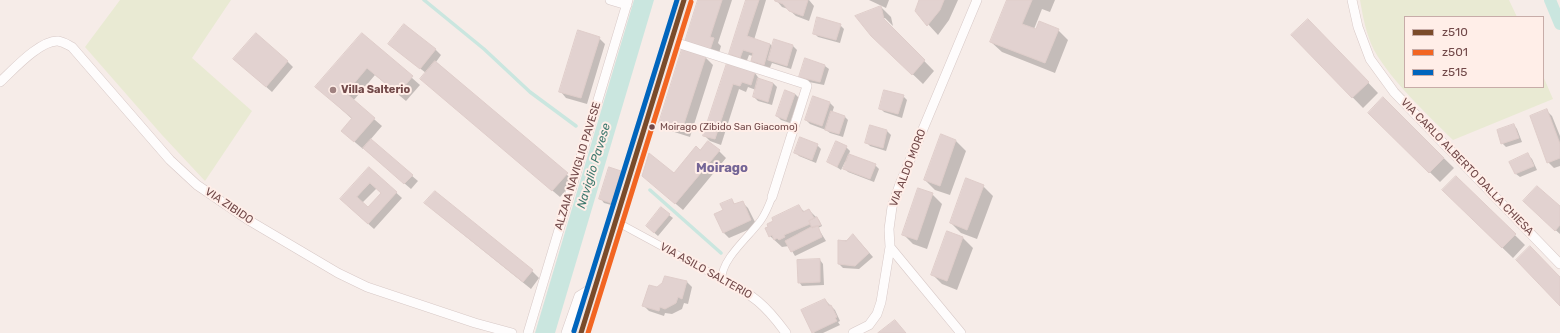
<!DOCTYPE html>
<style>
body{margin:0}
#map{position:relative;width:1560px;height:333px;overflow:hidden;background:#f6ece8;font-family:Rubik,sans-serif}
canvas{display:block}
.legend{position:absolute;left:1404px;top:16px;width:140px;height:72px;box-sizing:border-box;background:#ffeee8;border:1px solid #c7aca8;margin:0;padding:5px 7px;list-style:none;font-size:12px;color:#724949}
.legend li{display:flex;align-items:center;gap:8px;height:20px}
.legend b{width:20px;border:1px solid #c7aca8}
</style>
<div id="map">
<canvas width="1560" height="333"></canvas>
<ul class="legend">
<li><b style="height:5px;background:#7a4b2a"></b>z510</li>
<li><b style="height:5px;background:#f26522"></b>z501</li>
<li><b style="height:5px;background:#0065bd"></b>z515</li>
</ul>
</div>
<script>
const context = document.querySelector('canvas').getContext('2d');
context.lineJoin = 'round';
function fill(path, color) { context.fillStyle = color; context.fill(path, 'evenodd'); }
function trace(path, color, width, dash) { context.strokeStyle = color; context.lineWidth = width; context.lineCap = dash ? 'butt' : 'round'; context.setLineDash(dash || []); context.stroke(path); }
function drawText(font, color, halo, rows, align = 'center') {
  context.font = font + ' Rubik,sans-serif'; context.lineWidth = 4; context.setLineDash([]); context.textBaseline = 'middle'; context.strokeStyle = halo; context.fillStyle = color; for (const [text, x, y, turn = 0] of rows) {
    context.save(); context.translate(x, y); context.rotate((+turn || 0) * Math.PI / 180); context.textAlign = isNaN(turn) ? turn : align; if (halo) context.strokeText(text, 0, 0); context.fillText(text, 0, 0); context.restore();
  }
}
const green = new Path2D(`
 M120,0H231L192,58L252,111L205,181L162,135L85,47Z
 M1360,0H1509L1517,17H1405V87H1543V76L1553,99L1453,140C1426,113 1393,83 1374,50C1366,34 1363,17 1360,0Z`);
const water = new Path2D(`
 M634,0H654L555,333H535Z`);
const shadow = new Path2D(`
 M699,0H732L718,43L721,46L718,57L694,49Z
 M747,0H766L754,40L770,44L773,47L775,41L793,46L797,50L791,69L772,63L769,70L758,67L752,61L753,56L749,55L746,63L736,60L730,54Z
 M776,0H809L814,6L809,21L796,16L788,9L782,7Z
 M869,0H889L886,8Z
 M921,0H958L949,20L938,35L916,11Z
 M1008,0H1055L1050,12L1042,9L1034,29L1058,30L1068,40L1055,73L1002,52L991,42Z
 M881,7L891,17L893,26L885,18H882L934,71L923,84L883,46Z
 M840,25L844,29L840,43L818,37L814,33Z
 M1318,30L1378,93L1363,108L1292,35Z
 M362,34L420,85L406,101L375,75L353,101L382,126L370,140L418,181L411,189L363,148V149L350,138L352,119L317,87Z
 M599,38L605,44L587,104L566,98L561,92Z
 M395,49H435L441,55L436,62L574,181L560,197L429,86L426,73Z
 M705,57L713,65L690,137L668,130L660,122Z
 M806,60L825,66L829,69L824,85L804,81L800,77Z
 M287,61L293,67L272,92L241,65Z
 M728,65L755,73L760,80L773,83L777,87L772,105L758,101L754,97L756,90L748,87L746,92L739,89L721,145L710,141L704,135Z
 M795,94L799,98L790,123L781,120L777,116Z
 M903,96L907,100L902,118L884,112L880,108Z
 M814,98L830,103L834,107L832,113L844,116L848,120L843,137L830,133L826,130L810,124L806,120Z
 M1383,99L1454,168L1440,182L1369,113Z
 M1547,111L1552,116L1560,136V166L1554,168L1548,162Z
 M1514,125L1517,129L1522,142L1506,147L1502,143Z
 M870,126L887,131L891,135L886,151L870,146L866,142Z
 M941,136L956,141L966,151L950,195L935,190L925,180Z
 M817,145L821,149L816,163L799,156L795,152Z
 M846,147L850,151L849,154L875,165L879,169L874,182L848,172L844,168L847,163L845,162L841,170L828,161Z
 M719,151L726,158L683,210L643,176L674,174L700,152Z
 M1528,155L1532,159L1537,170L1520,177L1516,174Z
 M369,168L402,198L374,229L347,205ZM377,188L383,194L368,209L362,203Z
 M620,171L624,175L615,206L604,203L601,199Z
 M1456,177L1525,245L1513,258L1443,190Z
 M983,186L993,196L977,239L961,233L951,223Z
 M932,194L942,204L927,249L913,244L903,234Z
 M731,200L736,205L742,202L748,208L757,226L729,238L723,232L724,211Z
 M799,207L805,212L809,210L819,220L822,226L818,228L826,241L795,256L789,246L782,247L770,236Z
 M1530,207L1560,208V234Z
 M433,210L532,271L539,278L531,289Z
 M669,215L673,218L658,236L651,230Z
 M947,233L963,238L973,248L957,290L942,284L932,274Z
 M857,239L873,257L859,269L843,268L839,264V241Z
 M820,260L823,264L824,285L802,286L799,282Z
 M687,282L692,287L688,304L684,303L682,309L672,314L665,313L664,316L649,311L643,305Z
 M825,300L835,310L840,321L838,322L840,325L823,333H814Z`);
const stream = new Path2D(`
 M424,0L484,49L530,92L576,126
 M650,190L721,253`);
const canal = new Path2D(`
 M1550,0L1560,24`);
const building = new Path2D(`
 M698,0H722L710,37L714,38L710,50L685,42Z
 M746,0H759L747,36L770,44L764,65L751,61L753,53L743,50L740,58L729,54Z
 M775,0H808L803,16L789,11L783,4L775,1Z
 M944,0L940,10L927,26L915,11L919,0Z
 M1007,0H1032L1022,24L1036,29L1039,21L1059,29L1045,63L990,42Z
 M881,6L884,19L925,60L912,75L871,36L855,16Z
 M817,17L841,24L836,40L813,34Z
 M1308,19L1369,82L1352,98L1291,35Z
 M404,24L436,49L420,69L388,44Z
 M578,30L600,37L581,98L559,92Z
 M256,33L288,61L266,87L233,59Z
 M362,33L413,76L398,94L367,68L346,93L375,118L354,142L341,131L352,118L315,87Z
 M774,39L793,45L787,66L768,60Z
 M682,49L706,56L682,130L659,123Z
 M805,58L825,65L820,82L799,77Z
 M435,61L568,173L552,191L420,79Z
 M727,63L755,72L751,85L742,82L740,86L733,84L715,139L703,136Z
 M758,78L773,83L768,102L753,97Z
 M785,90L795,94L786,120L776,116Z
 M884,90L904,95L898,114L879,109Z
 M813,96L830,102L822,126L805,120Z
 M1383,97L1444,158L1429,173L1368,113Z
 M1547,109L1560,144V158L1547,163L1530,116Z
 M831,111L845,116L839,134L825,130Z
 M1514,124L1519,138L1501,144L1497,130Z
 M870,125L887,130L883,148L865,143Z
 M941,134L956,140L940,186L924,180Z
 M800,137L818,144L812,160L794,153Z
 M371,139L413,175L404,184L363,148Z
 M708,141L720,150L675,204L642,176L649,153L674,173L696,146L700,150Z
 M836,141L847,146L837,167L827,162Z
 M1528,153L1534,166L1515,174L1509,162Z
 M849,154L876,164L870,179L843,169Z
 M369,167L397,192L368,224L340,199ZM370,183L381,193L368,207L357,197Z
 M609,167L621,171L611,203L599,199Z
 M1456,176L1516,234L1502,248L1442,190Z
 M966,178L984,185L967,230L950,223Z
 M1537,186L1560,206V225L1555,231L1523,201Z
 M918,188L933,193L917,240L902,235Z
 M435,191L533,270L523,282L424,203Z
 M732,199L734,204L743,201L751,220L723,233L714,214L723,210L720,204Z
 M799,205L803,212L809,209L814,218L809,221L810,224L784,235L785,237L779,240L777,238L774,240L772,235L769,237L765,228L768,227L767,224L773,221L772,218Z
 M661,207L670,214L654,233L646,226Z
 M817,217L821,225L812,228L809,221Z
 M818,226L822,237L791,252L785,241L811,227Z
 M947,231L963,237L947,281L931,275Z
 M853,234L869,253L855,266L838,264V240L846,241Z
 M1530,246L1560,277V306L1516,260Z
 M820,259V282L798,283L797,260Z
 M665,276L687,281L682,299L678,297L676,303L665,309L660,307L659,311L642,306L649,285L657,287L662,283Z
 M825,299L829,306L831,305L837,317L835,318L837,321L812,333L801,310Z
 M895,320L906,333H878Z`);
const pedestrian = new Path2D(`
 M615,221L722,279C721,259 750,236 761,220C766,213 769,205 772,197`);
const minor = new Path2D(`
 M610,0L627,5
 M1352,0L1358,27L1370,59L1394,92L1560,264
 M671,41L805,84L807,86L772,197
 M0,82C13,70 40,40 58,41C64,42 68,45 72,47L170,160L197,185L250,221L338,273L367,287L475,323L512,333
 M890,247L961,333
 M722,279C753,295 765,304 786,333
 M528,333L628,0
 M566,333L579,296L595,286
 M853,333L869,325L877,314L881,302L890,247L889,229L892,207L900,184L977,0`);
const primary = new Path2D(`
 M581,333L684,0`);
const bus1 = new Path2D(`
 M581,333L684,0`);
const bus2 = new Path2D(`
 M588,333L691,2`);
const bus3 = new Path2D(`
 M574,331L677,0`);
const markers = [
 [333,90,4,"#a08281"],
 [652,127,3.5,"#724949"]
];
const busNames = [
 ["Moirago (Zibido San Giacomo)",660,127]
];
const poiNames = [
 ["Villa Salterio",341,90]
];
const streetNames = [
 ["ALZAIA NAVIGLIO PAVESE",578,166,-73],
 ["VIA CARLO ALBERTO DALLA CHIESA",1467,167,46],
 ["VIA ALDO MORO",908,168,-69],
 ["VIA ZIBIDO",229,206,34],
 ["VIA ASILO SALTERIO",706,271,29]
];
const waterNames = [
 ["Naviglio Pavese",594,166,-73]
];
const quarterNames = [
 ["Moirago",722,168]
];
fill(green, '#e9ead3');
fill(water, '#cae6df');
fill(shadow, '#0003');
trace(stream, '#cae6df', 3.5);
trace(canal, '#cae6df', 12);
fill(building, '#e2d2d0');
trace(building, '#dfcdca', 1);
trace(pedestrian, '#d7c8c6', 8);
trace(minor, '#d7c8c6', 10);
trace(primary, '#d7c9c8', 16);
trace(pedestrian, '#fefcfc', 7);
trace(minor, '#fefcfc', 9);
trace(primary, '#f2e8e4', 14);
trace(bus1, '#7a4b2a', 5);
trace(bus2, '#f26522', 5);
trace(bus3, '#0065bd', 5);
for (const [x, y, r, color] of markers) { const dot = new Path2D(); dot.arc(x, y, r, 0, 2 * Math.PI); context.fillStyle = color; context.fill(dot); trace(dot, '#ffeee8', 1.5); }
drawText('10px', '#724949', '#ffeee8', busNames, 'left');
drawText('bold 11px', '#724949', '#ffeee8', poiNames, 'left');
drawText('11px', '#724949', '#ffeee8', streetNames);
drawText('italic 12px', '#3d786d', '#ffeee8', waterNames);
drawText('bold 13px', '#746596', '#ffeee8', quarterNames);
</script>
